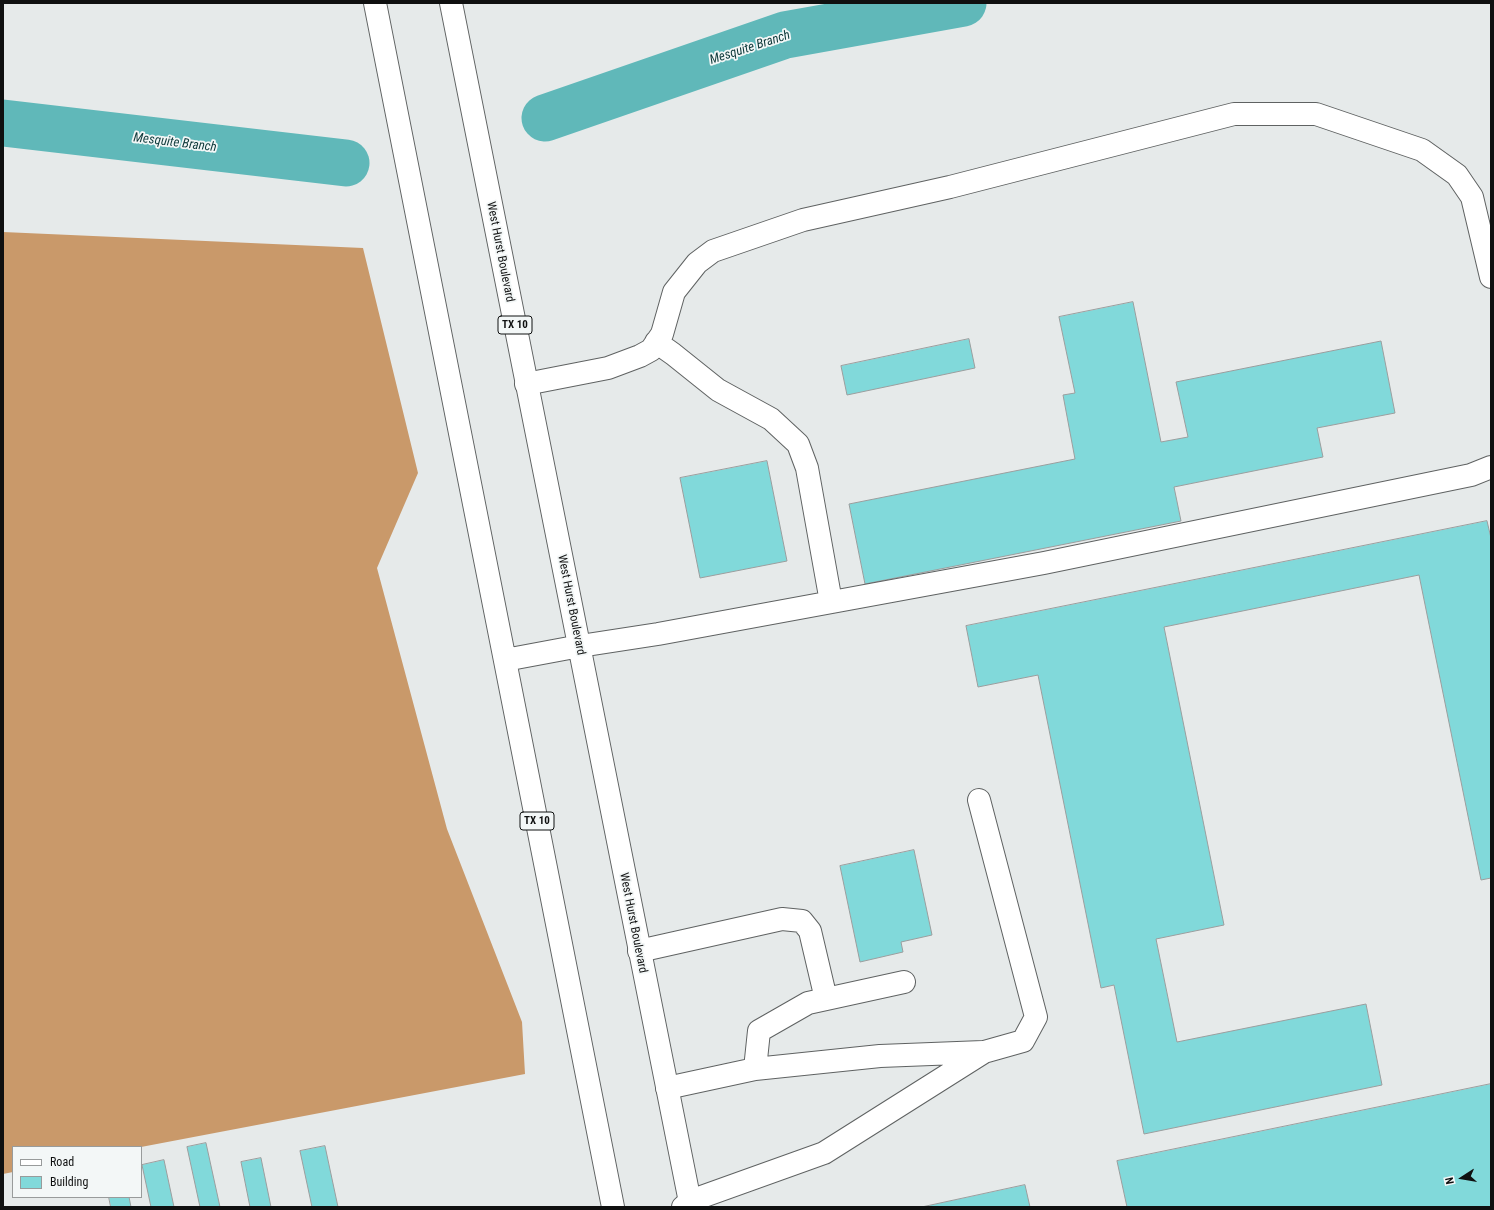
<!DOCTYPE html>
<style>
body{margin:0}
#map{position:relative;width:1494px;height:1210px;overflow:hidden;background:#e6eaea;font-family:"Roboto Condensed",sans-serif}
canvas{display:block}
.frame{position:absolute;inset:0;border:4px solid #0f1010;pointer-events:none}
.legend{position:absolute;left:12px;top:1146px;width:130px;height:52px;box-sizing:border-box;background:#f3f7f7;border:1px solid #989b9b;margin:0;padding:5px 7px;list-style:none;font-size:12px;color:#0f1010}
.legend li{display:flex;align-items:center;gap:8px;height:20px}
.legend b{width:20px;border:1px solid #989b9b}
.north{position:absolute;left:1442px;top:1158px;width:40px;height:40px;-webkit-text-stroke:3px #f3f7f7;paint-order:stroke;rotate:258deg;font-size:11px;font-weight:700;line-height:16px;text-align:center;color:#0f1010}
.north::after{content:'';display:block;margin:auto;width:14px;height:18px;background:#0f1010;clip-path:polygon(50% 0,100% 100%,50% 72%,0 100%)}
</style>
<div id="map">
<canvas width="1494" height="1210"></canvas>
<div class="frame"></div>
<ul class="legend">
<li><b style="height:5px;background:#fff"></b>Road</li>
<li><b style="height:11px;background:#81d9da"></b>Building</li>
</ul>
<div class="north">N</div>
</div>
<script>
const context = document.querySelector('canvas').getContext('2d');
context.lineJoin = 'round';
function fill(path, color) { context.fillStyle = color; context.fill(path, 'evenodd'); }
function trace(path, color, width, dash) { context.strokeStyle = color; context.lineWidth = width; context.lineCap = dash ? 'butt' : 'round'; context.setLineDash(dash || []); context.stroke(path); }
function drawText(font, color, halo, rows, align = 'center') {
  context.font = font + ' "Roboto Condensed",sans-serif'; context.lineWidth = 3.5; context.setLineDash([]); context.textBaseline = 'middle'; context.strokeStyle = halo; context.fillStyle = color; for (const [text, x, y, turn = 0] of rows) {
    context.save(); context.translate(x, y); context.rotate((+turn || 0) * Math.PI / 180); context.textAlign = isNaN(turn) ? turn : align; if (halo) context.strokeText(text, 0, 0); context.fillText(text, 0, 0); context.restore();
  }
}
const forest = new Path2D(`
 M3,232L363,248L418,473L377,568L447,829L522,1022L525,1074L141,1147H13V1172L3,1174Z`);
const river = new Path2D(`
 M545,118L785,35L963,3
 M3,123L346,163`);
const building = new Path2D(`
 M1133,302L1161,442L1188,437L1176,382L1381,341L1395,413L1317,428L1323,457L1174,487L1181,521L865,584L849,504L1075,459L1063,395L1075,393L1059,317Z
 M969,339L975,368L847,395L841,366Z
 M767,461L787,561L700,578L680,478Z
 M1487,521L1491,538V878L1481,880L1419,575L1164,627L1224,925L1156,939L1177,1042L1366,1004L1382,1085L1144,1134L1114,985L1101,988L1038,675L978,687L966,626Z
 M914,850L932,935L901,942L903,952L860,962L840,866Z
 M1491,1084V1207H1127L1117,1161Z
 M206,1143L220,1207H200L187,1147Z
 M325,1146L338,1207H312L300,1151Z
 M261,1158L271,1207H250L241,1162Z
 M164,1160L174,1207H151L142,1165Z
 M1025,1185L1030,1207H922Z
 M109,1197H129L131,1207H111Z`);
const minor = new Path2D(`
 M656,342L673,354L718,390L771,419L798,444L807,468L831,602
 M526,384L608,368L640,356L651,350L662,334L674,292L697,263L713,251L803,220L950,187L1234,114H1316L1422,150L1457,175L1472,197L1491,277
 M580,646L658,634L1044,563L1471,475L1491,467
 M639,951L782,919L802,921L810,931L826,999
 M755,1069L759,1031L808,1003L904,982
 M667,1088L755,1069L880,1056L983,1052
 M683,1207L690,1201L824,1153L984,1052L1023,1041L1036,1017L979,800`);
const major = new Path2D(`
 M375,3L613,1207
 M451,3L691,1207
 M505,660L580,646`);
const shields = [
 [515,325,34],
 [537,821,34]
];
const shieldNames = [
 ["TX 10",515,325],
 ["TX 10",537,821]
];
const streetNames = [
 ["West Hurst Boulevard",500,252,79],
 ["West Hurst Boulevard",571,605,79],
 ["West Hurst Boulevard",633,923,79]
];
const waterNames = [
 ["Mesquite Branch",750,48,-18],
 ["Mesquite Branch",175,143,7]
];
fill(forest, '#c9996a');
trace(river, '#60b8b9', 47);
fill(building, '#81d9da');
trace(building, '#9b9e9e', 1);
trace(minor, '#5f6262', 24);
trace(major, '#5f6262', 24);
trace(minor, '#fff', 22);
trace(major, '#fff', 22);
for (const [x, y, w] of shields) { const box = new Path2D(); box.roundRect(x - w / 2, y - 9, w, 18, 3); context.fillStyle = '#f3f7f7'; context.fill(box); trace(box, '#0f1010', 1); }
drawText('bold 11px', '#0f1010', null, shieldNames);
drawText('12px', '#0f1010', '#f3f7f7', streetNames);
drawText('italic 13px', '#0e393a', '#f3f7f7', waterNames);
</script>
